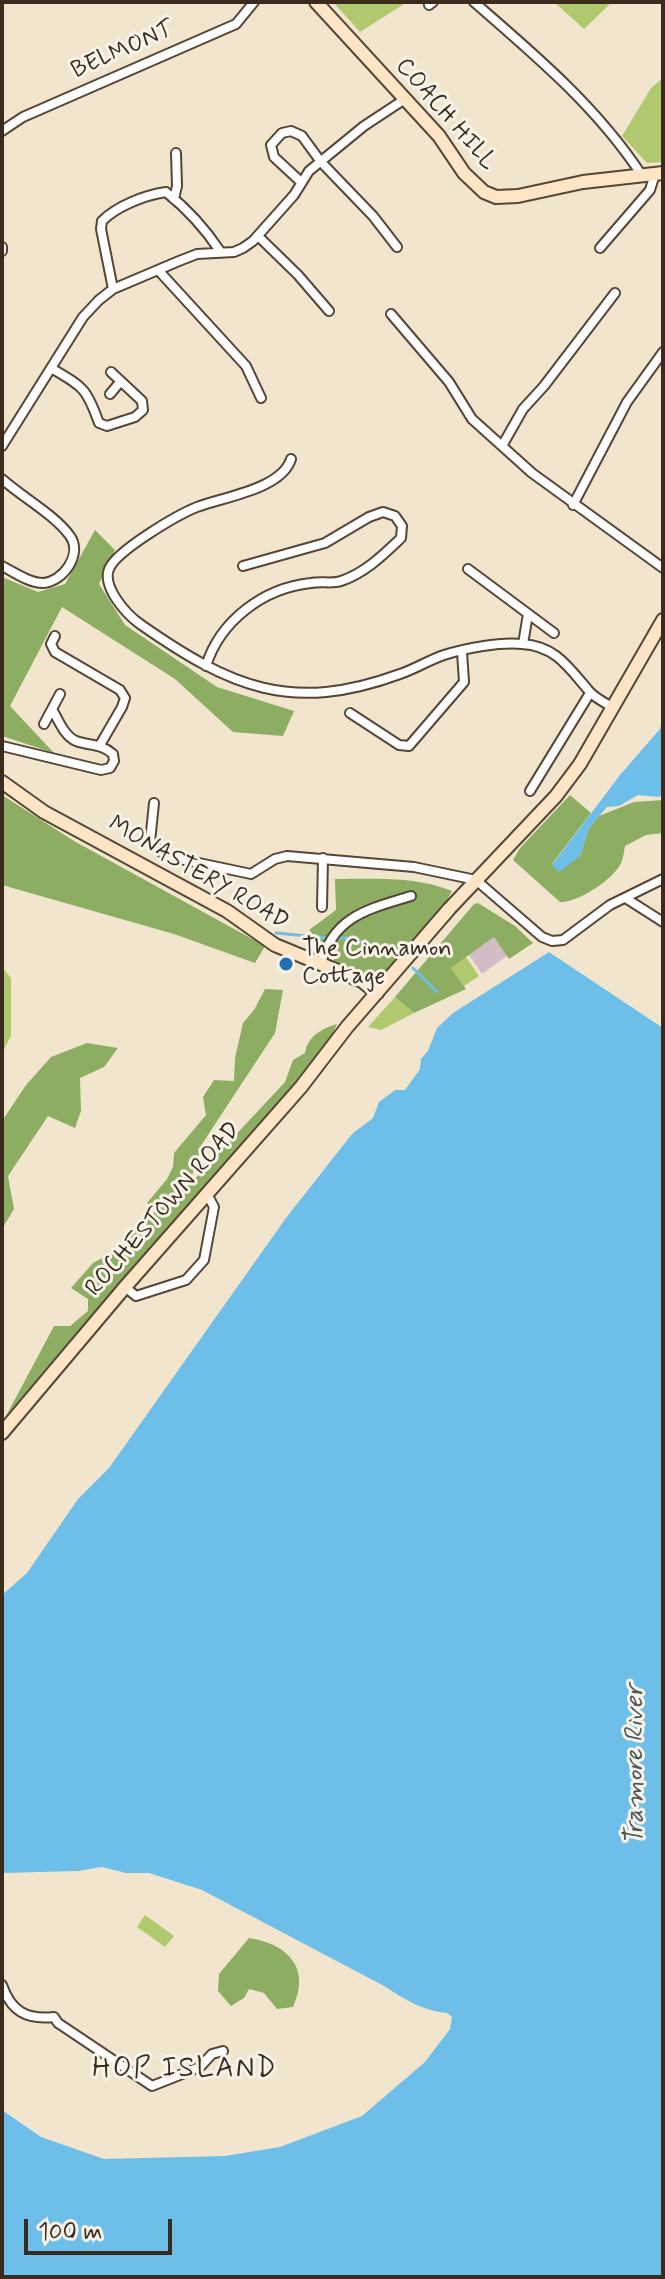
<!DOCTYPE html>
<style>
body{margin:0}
#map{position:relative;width:665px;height:2279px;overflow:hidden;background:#f1e6cd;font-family:Mynerve,sans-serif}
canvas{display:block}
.frame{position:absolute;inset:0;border:4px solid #3b2a1e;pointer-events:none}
.scale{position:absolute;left:24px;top:2219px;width:148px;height:36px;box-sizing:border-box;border:4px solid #3b2a1e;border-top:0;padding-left:10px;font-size:24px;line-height:28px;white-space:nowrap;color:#3b2a1e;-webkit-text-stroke:6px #f7f3e8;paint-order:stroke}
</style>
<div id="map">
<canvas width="665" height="2279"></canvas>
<div class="frame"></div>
<div class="scale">100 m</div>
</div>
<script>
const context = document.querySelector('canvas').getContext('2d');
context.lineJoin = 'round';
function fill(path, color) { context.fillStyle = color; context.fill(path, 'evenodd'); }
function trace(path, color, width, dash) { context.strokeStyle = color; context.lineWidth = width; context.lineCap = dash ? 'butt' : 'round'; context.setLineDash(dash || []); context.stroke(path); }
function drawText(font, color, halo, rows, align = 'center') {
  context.font = font + ' Mynerve,sans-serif'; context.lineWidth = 6; context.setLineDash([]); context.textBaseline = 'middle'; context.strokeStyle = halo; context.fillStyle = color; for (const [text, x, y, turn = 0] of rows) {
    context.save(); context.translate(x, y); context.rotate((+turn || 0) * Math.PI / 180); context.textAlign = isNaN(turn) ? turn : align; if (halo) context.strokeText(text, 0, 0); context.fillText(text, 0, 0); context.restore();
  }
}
const industrial = new Path2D(`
 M494,937L508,955L482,974L469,955Z`);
const green = new Path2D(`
 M333,2H407L360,32Z
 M554,2H612L584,29Z
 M663,78V162L647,163L622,136L651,88Z
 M466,957L479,976L464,986L451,968Z
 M2,967L11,978V1036L2,1053Z
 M395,997L414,1013L381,1030L368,1027Z
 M145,1915L174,1936L165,1947L137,1927Z`);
const forest = new Path2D(`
 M95,530L115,550L99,584L125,625L217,687L294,711L283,736L233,732L175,679L62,607L10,706L54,753L2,736V577L38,592L65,584Z
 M2,795L74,841L265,946L255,963L174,934L2,885Z
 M570,795L591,813L552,864L580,856L589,828L599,816L634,802L663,800V833L646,835L625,846C624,852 623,860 620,865C612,880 577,903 560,902L513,860L520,848Z
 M335,879C375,879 415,876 452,891L442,909L389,971L379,978L334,961V958L309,930L336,910Z
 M478,903L515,926L533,943L509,959L494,937L451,968L466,989L414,1013L395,997L474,904Z
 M265,989L283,990L275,1033L202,1144L189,1185L285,1082L293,1060L305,1053C308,1036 321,1029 337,1024L329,1041L293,1090L224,1164L189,1208L6,1416L54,1326H70L88,1311V1299L71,1288L93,1263L122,1248L127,1233L142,1229L156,1209L147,1203L167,1179L173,1167L174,1153L206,1115L203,1097L214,1080L234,1081L235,1058L243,1023L254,1010Z
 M87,1043L118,1048L104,1067L80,1078L81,1111L75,1128L48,1116L8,1176L14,1209L2,1229V1121L26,1085L51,1057Z
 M249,1938C288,1944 311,1968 293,2007L277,2009L264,1993L249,1989L244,1998L231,2006L218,1991L219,1974Z`);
const water = new Path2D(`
 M663,718V794L659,797L638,795L619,806L607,807L589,828L580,856L559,872L552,865L620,775L660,729Z
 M549,952L663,1028V2277H2V2110L41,2137L104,2159L225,2156L280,2147L362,2116L425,2062L450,2029L452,2017L447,2013C423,2011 404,1999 384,1986L202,1890L149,1873H126L102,1867L78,1871L2,1873V1595L27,1573L78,1499L109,1468L286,1218L352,1134L373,1118L379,1102L395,1090H405L420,1069L421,1059L428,1051L437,1028L453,1013Z`);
const stream = new Path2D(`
 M276,933L328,938
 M336,938H350L396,954
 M413,968L437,992`);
const street = new Path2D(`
 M474,2C535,55 596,106 641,174
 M429,5L433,2
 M2,131L23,117L236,24L254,2
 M301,182L274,157L271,145L282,133L291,131L302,136L321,162L373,216L397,247
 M174,199L177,186L176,153
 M258,236L298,275L329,311
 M2,247V251
 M600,248L650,190L655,174
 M159,271L246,366L261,398
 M113,289L101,229L102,221C117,206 145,195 166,192C186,208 206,230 220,251
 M391,314L449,382L472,419L532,473L663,568
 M51,368C83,387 86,387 99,423L107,426L135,417L143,410L142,401L111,372
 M110,394L121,381
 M2,446L83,317L99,300L113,289L179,261L197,254L234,252L243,248L253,241L294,195L309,171L364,126L405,99
 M502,446L523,409L544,386L615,293
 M291,459C282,489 223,497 197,507C177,515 116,551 109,569C102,587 126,614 140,624C230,687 291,714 400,674C415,669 429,660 444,655C466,648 499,642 522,644C556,646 569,668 589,691C595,698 605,703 614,708
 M2,479C22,497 55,515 70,536C83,554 63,582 43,583C29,583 14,572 2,566
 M573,505L627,402L663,352
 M468,569L554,633
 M55,636L51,644L55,652L120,690L125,698L122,707L100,745
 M523,644L528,614
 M206,666C220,621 263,588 311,583C321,581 332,584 341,581C365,573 383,555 401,538L402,526L395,516L383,512L369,517L325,543L243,566
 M350,713L399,745L409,746L464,682L462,652
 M44,724L60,694
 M2,746L101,770L110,768L114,761L113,754C100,743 90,746 76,741C64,736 58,719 52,709
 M530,791L590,693
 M154,803L150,842L166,856L251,874L275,859L287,856L414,867L476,880L542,937L552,941L563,940L610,905L663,879
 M627,899L663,922
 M322,907L323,858
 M321,964C333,916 369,909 411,896
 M125,1287L136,1296L186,1280L204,1260L214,1207L207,1194
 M2,1985C11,2011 26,2020 54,2017L58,2023L152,2086L200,2067L212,2054L223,2051`);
const secondary = new Path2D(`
 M316,2L439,136L464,173L484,192L496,197L518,196L583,182L663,173
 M2,782L44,812L227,911L275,945L362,981L377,993
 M2,1433L125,1287L301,1087L347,1027L450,908L556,796L580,764L663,620`);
const markers = [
 [286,964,8,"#1f6fb2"]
];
const streetNames = [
 ["BELMONT",123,51,-24],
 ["COACH HILL",445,115,49],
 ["MONASTERY ROAD",198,874,30],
 ["ROCHESTOWN ROAD",164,1210,-49]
];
const poiNames = [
 ["The Cinnamon",302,950],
 ["Cottage",302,978]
];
const waterNames = [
 ["Tramore River",637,1765,-90]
];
const quarterNames = [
 ["HOP ISLAND",185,2070]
];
fill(industrial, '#d2bdc6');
fill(green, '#b0c96f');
fill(forest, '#8cad62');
fill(water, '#6dbee8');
trace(stream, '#6dbee8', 3);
trace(street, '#564638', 12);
trace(secondary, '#564638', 16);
trace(street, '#fff', 8);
trace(secondary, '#fde5c5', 12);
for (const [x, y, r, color] of markers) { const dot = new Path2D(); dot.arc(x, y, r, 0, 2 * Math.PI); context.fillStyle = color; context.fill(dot); trace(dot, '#f7f3e8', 3); }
drawText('24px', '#3b2a1e', '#f7f3e8', streetNames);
drawText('24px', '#3b2a1e', '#f7f3e8', poiNames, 'left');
drawText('italic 26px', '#4a565b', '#f7f3e8', waterNames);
context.letterSpacing = '2px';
drawText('28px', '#3b2a1e', '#f7f3e8', quarterNames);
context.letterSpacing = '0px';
</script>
